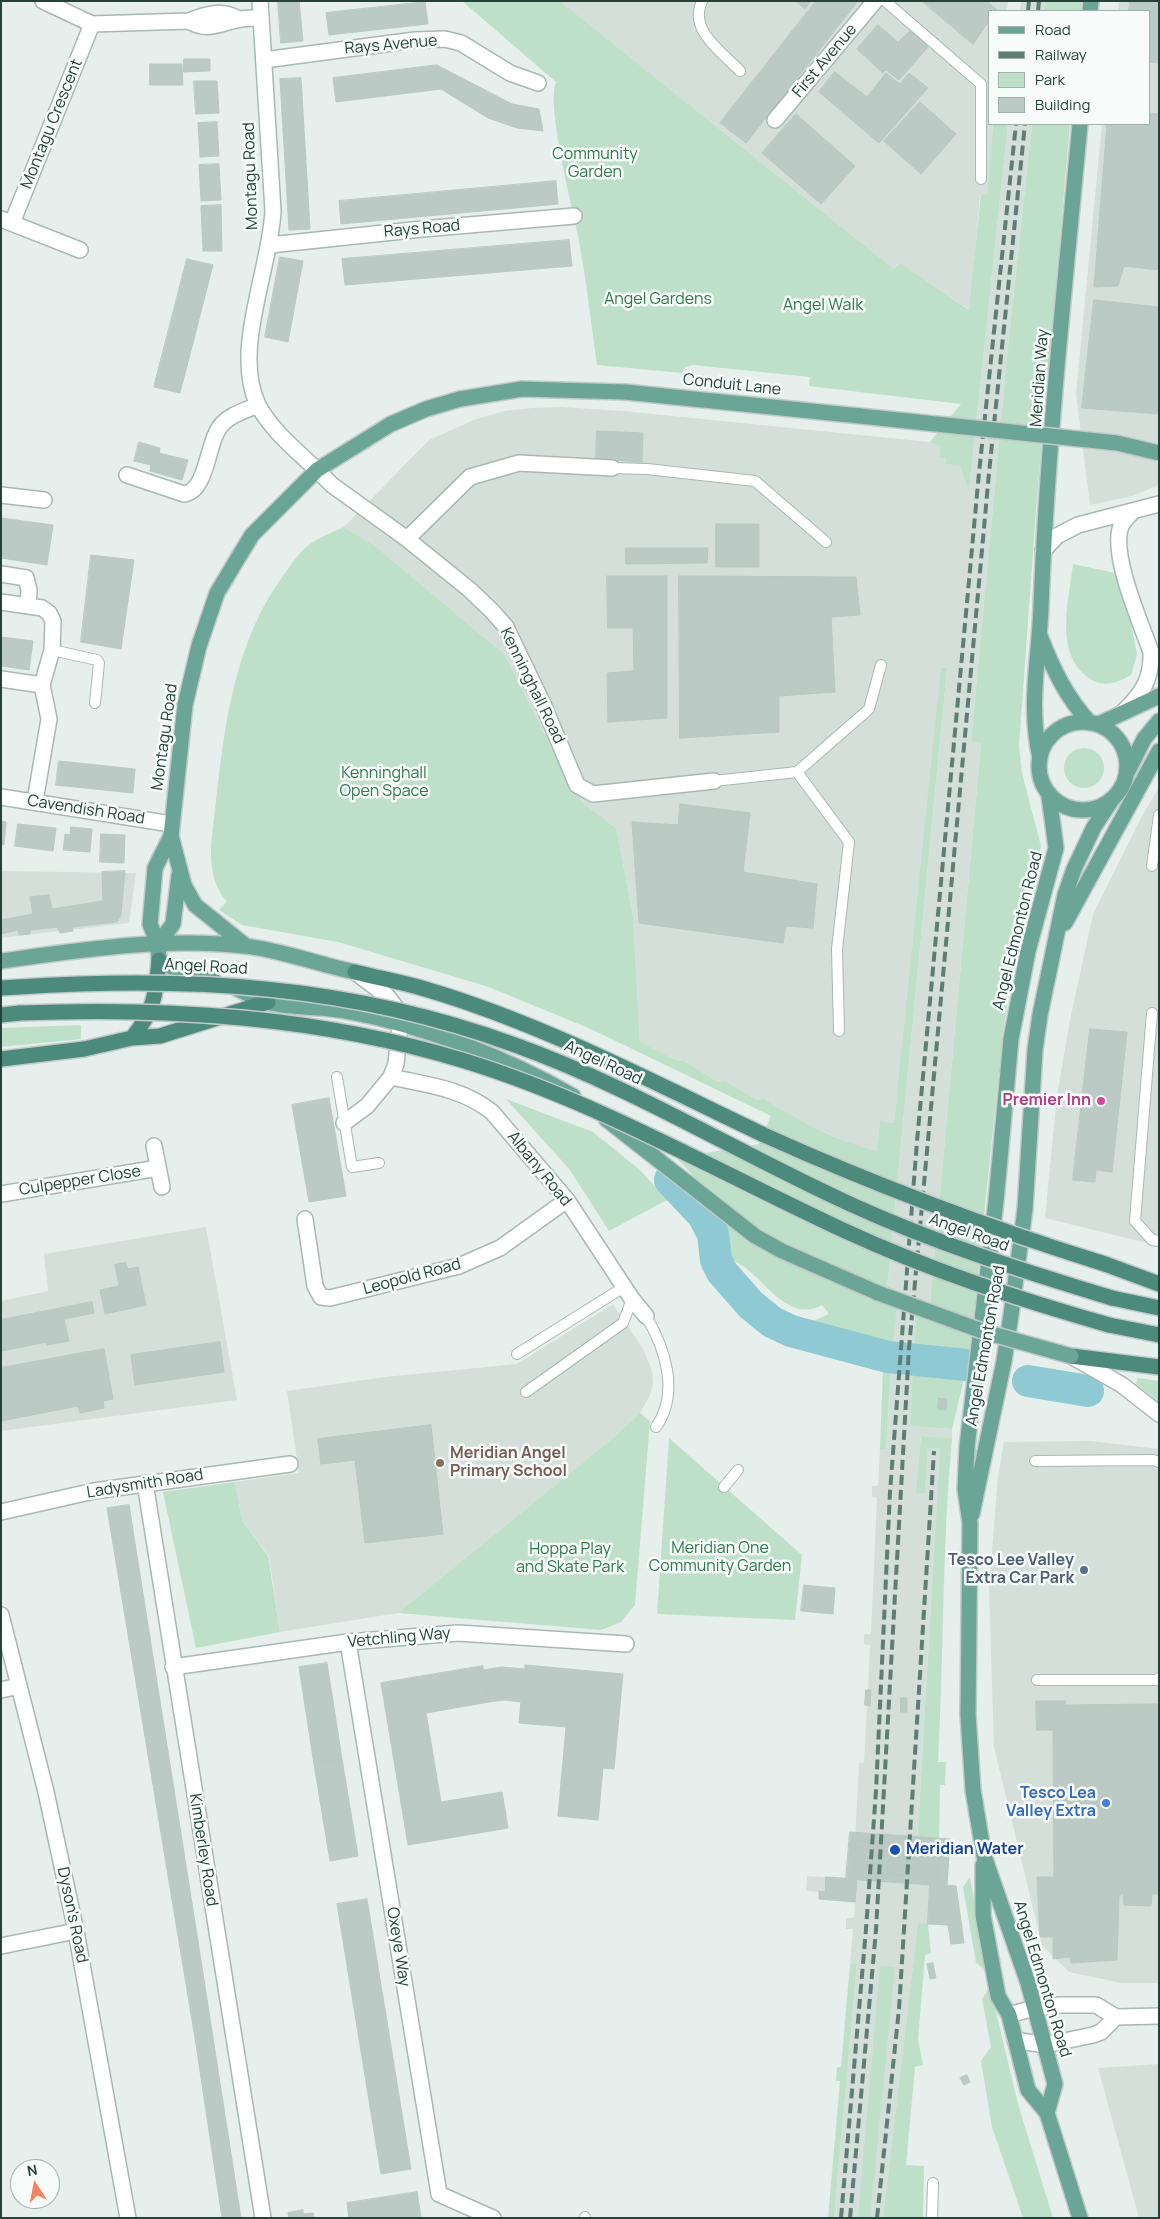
<!DOCTYPE html>
<style>
body{margin:0}
#map{position:relative;width:1160px;height:2219px;overflow:hidden;background:#e6efeb;font-family:Manrope,sans-serif}
canvas{display:block}
.frame{position:absolute;inset:0;border:2px solid #24423a;pointer-events:none}
.legend{position:absolute;left:988px;top:10px;width:162px;height:115px;box-sizing:border-box;background:#f7fbf9;border:1px solid #a3b1ad;margin:0;padding:6px 9px;list-style:none;font-size:15px;color:#24423a}
.legend li{display:flex;align-items:center;gap:10px;height:25px}
.legend b{width:25px;border:1px solid #a3b1ad}
.north{position:absolute;left:10px;top:2159px;width:50px;height:50px;box-sizing:border-box;background:#f7fbf9;border:1px solid #a3b1ad;border-radius:50%;rotate:349deg;font-size:14px;font-weight:700;line-height:20px;text-align:center;color:#24423a}
.north::after{content:'';display:block;margin:auto;width:18px;height:22px;background:#f4845f;clip-path:polygon(50% 0,100% 100%,50% 72%,0 100%)}
</style>
<div id="map">
<canvas width="1160" height="2219"></canvas>
<div class="frame"></div>
<ul class="legend">
<li><b style="height:6px;background:#6aa596"></b>Road</li>
<li><b style="height:6px;background:#5f7d75"></b>Railway</li>
<li><b style="height:14px;background:#bfe0c8"></b>Park</li>
<li><b style="height:14px;background:#bbcac4"></b>Building</li>
</ul>
<div class="north">N</div>
</div>
<script>
const context = document.querySelector('canvas').getContext('2d');
context.lineJoin = 'round';
function fill(path, color) { context.fillStyle = color; context.fill(path, 'evenodd'); }
function trace(path, color, width, dash) { context.strokeStyle = color; context.lineWidth = width; context.lineCap = dash ? 'butt' : 'round'; context.setLineDash(dash || []); context.stroke(path); }
function drawText(font, color, halo, rows, align = 'center') {
  context.font = font + ' Manrope,sans-serif'; context.lineWidth = 5; context.setLineDash([]); context.textBaseline = 'middle'; context.strokeStyle = halo; context.fillStyle = color; for (const [text, x, y, turn = 0] of rows) {
    context.save(); context.translate(x, y); context.rotate((+turn || 0) * Math.PI / 180); context.textAlign = isNaN(turn) ? turn : align; if (halo) context.strokeText(text, 0, 0); context.fillText(text, 0, 0); context.restore();
  }
}
const built = new Path2D(`
 M560,1H1008L1007,11H989V124H993L987,196L980,195L970,310L899,263L894,269Z
 M1021,1H1046L1044,11H1020Z
 M1119,1H1159V485L1132,496L1090,505L1076,394L1102,124H1149V11H1118Z
 M1008,124H1032L1009,337L971,741L981,742L930,1303H918L910,1426L952,1429V1438L921,1436L917,1493H925L928,1447L940,1448L917,1844L937,1885L956,1886L964,1943L951,1944L948,1925L918,1924L883,2218H834L857,1964H850L853,1929H846V1918H854L855,1902L819,1899V1892L806,1891L807,1876L853,1879L859,1763L864,1762L867,1706L865,1705L866,1690H868L870,1645L864,1644V1634H871L877,1498L872,1497V1486H878L880,1449L886,1448L896,1301L886,1300L947,669L894,1123L880,1122L877,1151L853,1145L791,1117L764,1099L757,1100L725,1081L718,1082L684,1061H678L640,1042L633,916L616,828L582,802L560,765L505,655L374,545L344,527L429,440L474,420L504,411L532,408L561,407L623,411L930,442L940,446L946,458L959,465L969,489Z
 M1159,788V1246L1045,1218L1057,1095L1070,1020L1093,914L1143,814Z
 M1,871L136,873L129,923L1,938Z
 M206,1227L237,1400L1,1431V1301L48,1291L44,1254Z
 M613,1304L643,1349L652,1371L653,1384L650,1395L640,1413L613,1438L398,1613L280,1632L269,1556L242,1520L235,1482L299,1473L287,1391L385,1377L517,1364Z
 M1091,1441L1159,1449V1983H1121L1069,1972L1042,1945L994,1747L989,1588L998,1477L1004,1442Z
 M1159,2064V2218H1139L1098,2068Z`);
const green = new Path2D(`
 M462,1H560L894,269L900,263L969,310L981,194L987,195L993,124H1008L969,490L959,465L945,464L946,458L940,457V446L930,442L961,404L809,386L810,377L693,365L685,367L682,373L597,365C591,322 586,278 578,236C572,205 546,106 556,82Z
 M1046,1H1082L1081,11H1044Z
 M1032,124H1070L1037,497L1019,746L1022,773L1041,846L1011,981L1003,1032L970,1352L914,1348L918,1302L930,1303L981,743L971,741L1009,337Z
 M344,527L374,545L505,655L560,765L582,802L616,828L633,916L640,1042L678,1061H684L718,1082L725,1081L757,1100L764,1099C799,1121 836,1141 877,1151L880,1121L894,1123L941,668H947L886,1299L897,1301L893,1346L799,1322H811L829,1314L822,1305C789,1323 766,1282 743,1266C739,1263 734,1261 729,1259C722,1210 711,1192 676,1158L759,1144L771,1116L593,1030L489,987L338,942L242,925L219,910L227,902C213,885 211,869 211,847C222,754 226,654 283,576C291,565 299,552 310,544C320,537 333,532 344,527Z
 M1073,564L1115,573L1129,612L1137,655L1131,675C1115,684 1101,689 1085,675C1055,650 1069,598 1073,564Z
 M1064 768a20 20 0 1 1 40 0a20 20 0 1 1-40 0Z
 M81,1025V1039L1,1047V1028Z
 M506,1099L593,1132L640,1170L667,1200L609,1231L570,1170Z
 M883,1367L891,1370L886,1449H880Z
 M913,1371L965,1375L952,1429L910,1426Z
 M1138,1378L1159,1381V1402L1136,1384Z
 M640,1413L650,1421L635,1605L621,1622L601,1630L398,1613L613,1438Z
 M921,1436L952,1438C942,1546 944,1654 938,1762H946L945,1785H940L939,1846L917,1845L940,1448H928L925,1493H916Z
 M669,1438L802,1555L795,1620L657,1614Z
 M235,1482L242,1520L268,1556L280,1632L196,1648L163,1492Z
 M970,1877L987,1971L976,1963L963,1887Z
 M918,1923L928,1924L931,1953L925,1955L918,2039L923,2065L915,2067L906,2165L924,2166L923,2218H883Z
 M850,1964H857L834,2218H828L840,2081H836L837,2067H841Z
 M880,1966L895,1967L892,1997L870,2218H858Z
 M990,1987L1018,2104L1053,2218H1023L992,2127L981,2061L991,2047L982,1999Z`);
const river = new Path2D(`
 M670,1180L703,1215L713,1234L716,1260L722,1272L751,1305L772,1322L791,1331L888,1357L966,1365
 M1028,1381L1088,1391`);
const building = new Path2D(`
 M278,1H299L303,41L281,43Z
 M796,1H811L805,9Z
 M816,1H858L746,143L720,123Z
 M922,1H987L997,10L989,11V21L973,44Z
 M1130,1H1159V63L1149,62V11H1129Z
 M425,2L428,24L329,35L326,13Z
 M878,25L898,42L911,30L928,47L899,80L886,70L883,73L857,49Z
 M184,59H210V71L184,72Z
 M150,64H182L183,85H150Z
 M437,65L512,104L539,109L543,131L517,128L488,118L441,89L336,102L333,78Z
 M835,72L867,97L886,73L900,84L909,73L928,88L879,143L819,92Z
 M301,78L310,229L289,230L280,79Z
 M194,81H217L219,113L196,114Z
 M920,102L956,134L921,174L884,141Z
 M1149,113L1159,114V270L1124,266L1118,286L1094,287L1107,124H1149Z
 M796,114L855,166L821,204L762,153Z
 M217,122L219,156L200,157L198,123Z
 M219,164L221,200L201,201L199,165Z
 M556,181L558,204L341,224L339,201Z
 M221,205L222,251H203L201,206Z
 M569,240L572,266L345,285L342,259Z
 M280,257L303,261L288,342L265,337Z
 M187,259L213,265L180,393L154,387Z
 M1094,300L1159,307V414L1082,408Z
 M597,431L643,433L642,462L596,459Z
 M139,442L160,448L159,453L188,460L182,480L150,471L151,465L134,461Z
 M1,518L53,525L47,565L1,558Z
 M716,524H759V567H716Z
 M626,548H708L707,563L626,564Z
 M91,555L134,560L121,649L81,642Z
 M607,576H667V718L608,722L607,673L634,671L633,628H608Z
 M679,576L856,577L860,615L831,617L835,692L779,696V732L680,738Z
 M1,637L33,641L29,670L1,666Z
 M59,761L135,769L133,793L56,785Z
 M680,804L750,813L743,872L817,884L813,928L786,926L783,943L639,923L632,822L678,825Z
 M1,821L6,822L4,845L1,844Z
 M18,824L56,828L53,851L15,846Z
 M71,827L92,829L90,852L63,850L65,834L70,835Z
 M101,834L125,835L124,863L100,862Z
 M125,871L121,915L117,922L72,927L73,931L60,933L57,927L30,930V934L19,935L18,930L1,934V920L33,914L30,897L49,895L52,909L103,901L102,872Z
 M1090,1029L1127,1032L1112,1172L1096,1170L1095,1182L1073,1180Z
 M329,1098L346,1196L309,1202L292,1105Z
 M126,1263L128,1269L138,1267L146,1305L105,1314L100,1290L119,1286L115,1265Z
 M92,1302L94,1313L64,1319L69,1341L47,1345V1342L1,1351V1320Z
 M220,1342L224,1372L135,1385L131,1355Z
 M104,1349L113,1399L103,1401L104,1408L80,1413L78,1406L1,1421V1368Z
 M939,1398L947,1399L946,1410L938,1409Z
 M431,1425L443,1534L365,1543L355,1460L321,1464L318,1439Z
 M129,1505L197,1935L241,2218H222L196,2044L107,1508Z
 M804,1585L835,1588L833,1614L801,1611Z
 M327,1663L342,1759L314,1764L299,1667Z
 M525,1665L623,1674L614,1769L603,1768L598,1820L558,1816L566,1727L519,1723L521,1702L504,1700L489,1702L483,1670L501,1667L525,1669Z
 M483,1666L489,1702L426,1713L441,1802L502,1792L508,1828L408,1845L381,1683Z
 M866,1690H871L870,1706L865,1705Z
 M901,1698H907V1712H901Z
 M1036,1701H1066L1065,1705L1159,1704V1894H1152L1151,1906L1124,1905L1123,1893L1119,1896L1117,1960L1071,1963L1070,1957L1053,1959V1937H1040L1037,1877H1054L1053,1730H1037Z
 M342,1759L358,1856L330,1861L314,1764Z
 M850,1832L950,1839L947,1886L846,1879ZM856,1841L939,1846L938,1877L854,1872Z
 M856,1841L939,1846L938,1877L854,1872Z
 M826,1877L857,1879L855,1902L819,1899V1891L825,1892Z
 M930,1884L956,1886L964,1943L951,1944L948,1925L928,1924Z
 M367,1899L411,2169L381,2174L337,1904Z
 M933,1963L936,1978L930,1979L927,1964Z
 M967,2075L970,2082L964,2085L960,2078Z
 M417,2192L421,2217L423,2218H349L347,2203Z
 M303,2210V2214L313,2213L314,2218H289L288,2213Z`);
const service = new Path2D(`
 M702,1C688,30 722,52 740,71
 M885,1L981,84V179
 M612,468L647,469L755,481L826,542
 M52,650L97,660L99,663L95,703
 M797,772L849,842L837,949L839,1031
 M714,781L797,772L869,709L881,665
 M1152,866L1159,815
 M1152,1013L1135,1221L1152,1240L1159,1241
 M337,1077L352,1167L379,1163
 M646,1316C665,1348 680,1393 656,1427
 M517,1354L624,1287
 M526,1392L623,1323L632,1299
 M1035,1461L1153,1460L1159,1462
 M724,1487L738,1470
 M1037,1680H1156L1159,1678
 M585,2218V2217
 M932,2218L933,2183`);
const minor = new Path2D(`
 M264,60L415,40L445,39L461,43L510,73L538,83
 M775,120L875,1
 M1,219L80,250
 M12,223L92,24
 M270,245L422,229L574,216
 M317,470L332,485L407,539L470,590L492,611L506,627L543,704L577,785L593,794L714,781
 M127,475L184,494C207,491 207,445 219,428C228,415 244,411 258,405
 M1,495L44,500
 M407,539L470,477L519,463L612,468
 M1043,551L1057,536L1078,525L1159,504
 M1,574L26,578L29,590L28,606
 M1,602L42,608L49,613L53,621L52,650L42,685L49,719L35,801
 M1,679L42,685
 M1123,712C1142,694 1152,679 1151,652C1141,623 1110,554 1121,526C1124,520 1130,515 1133,511
 M1,797L171,824
 M391,1077C427,1085 462,1088 492,1112L567,1200L632,1299L646,1316
 M344,1123L367,1106L391,1077L396,1064L400,1024L397,1009L387,996L355,972
 M154,1146L162,1187
 M1,1194L158,1168
 M305,1219L315,1286L321,1297L330,1298L459,1266L500,1248L567,1200
 M1071,1356L1122,1385L1159,1414
 M145,1483L263,2218
 M1,1512L94,1491L290,1464
 M1,1615L46,1792L76,1931L128,2218
 M348,1642L439,2194L493,2218
 M173,1667L348,1642L458,1633L626,1644
 M1,1690L19,1686
 M1,1946L76,1931
 M1009,2015L1034,2008L1059,2005H1096L1116,2017L1159,2016
 M1015,2040L1045,2045L1093,2035L1101,2032L1116,2017`);
const tertiary = new Path2D(`
 M43,1L92,24L189,21C206,14 222,9 238,19
 M189,21C209,33 221,22 241,19C247,18 254,18 261,18`);
const secondary = new Path2D(`
 M260,1L273,211C270,270 232,351 258,405C271,430 297,451 317,470`);
const primary = new Path2D(`
 M1090,11L1091,1
 M1040,636C1053,669 1066,697 1090,723
 M1039 766a44 44 0 1 1 88 0a44 44 0 1 1-88 0Z
 M1099,724L1159,696
 M1040,758C1028,704 1039,661 1041,607C1047,446 1065,285 1080,124
 M1128,771L1144,739L1159,721
 M171,836L155,868L150,924L158,944L159,960L177,970L214,981
 M1065,923L1159,751
 M158,944L173,924L179,875
 M246,946L195,905L184,885L171,836L185,705L199,646L217,593L235,563L252,535L317,470L391,424L426,409L460,399L522,389L625,392L860,416
 M1,961C81,950 163,937 244,946C278,949 320,965 355,972
 M236,988C246,993 256,999 267,1002C294,1009 323,1006 350,1012C425,1026 507,1058 573,1096
 M606,1119L755,1236L782,1251L878,1293
 M972,1514L1004,1361L1011,1315L1025,1209L1035,1050L1040,1015L1065,895L1074,869L1094,827L1113,798
 M983,1865V1915L998,1996L1009,2015L1028,2090L1047,2113L1080,2218
 M1047,2113L1055,2084L1028,1983L984,1856L973,1790L968,1715L970,1523L965,1489L967,1447L996,1201L1011,1039L1028,951L1056,848L1049,796`);
const trunk = new Path2D(`
 M355,972C378,978 402,982 425,989C541,1023 655,1083 764,1135
 M1,988L18,987
 M1,1015L20,1013
 M132,1038C154,1011 156,994 159,960
 M1,1059L84,1049L132,1038L160,1036L268,1002
 M1105,1264L1159,1284
 M1112,1298L1159,1308
 M1109,1325L1159,1335
 M1071,1356L1159,1367`);
const rail = new Path2D(`
 M1028,11L1029,1
 M1038,11L1039,1
 M841,2218L866,1929L876,1791L890,1492L917,1141L979,473L1016,124
 M850,2218L876,1930L909,1348L989,473L1025,124
 M877,2218L899,2009L934,1451`);
const primaryBridge = new Path2D(`
 M860,416L1117,443L1159,453
 M878,1293L985,1332L1071,1356`);
const trunkBridge = new Path2D(`
 M18,987C191,976 351,985 515,1045C632,1087 738,1153 850,1204C935,1243 1023,1271 1112,1298
 M20,1013C170,1007 321,1017 465,1061C598,1102 718,1172 843,1230C929,1270 1018,1299 1109,1325
 M764,1135C875,1185 989,1228 1105,1264`);
const markers = [
 [1101,1101,5,"#d1479c"],
 [440,1463,5,"#8d6e63"],
 [1084,1570,5,"#5c6f8a"],
 [1106,1803,5,"#3f7fe0"],
 [895,1850,6,"#1a4fb4"]
];
const streetNames = [
 ["Rays Avenue",391,45,-5],
 ["First Avenue",825,61,-50],
 ["Montagu Crescent",52,124,-68],
 ["Montagu Road",251,176,-92],
 ["Rays Road",422,229,-5],
 ["Meridian Way",1040,378,-86],
 ["Conduit Lane",732,385,6],
 ["Kenninghall Road",532,686,64],
 ["Montagu Road",165,737,-82],
 ["Cavendish Road",86,810,9],
 ["Angel Edmonton Road",1018,931,-76],
 ["Angel Road",206,967,3],
 ["Angel Road",603,1063,25],
 ["Albany Road",539,1169,51],
 ["Culpepper Close",80,1181,-9],
 ["Angel Road",969,1233,20],
 ["Leopold Road",412,1277,-15],
 ["Angel Edmonton Road",986,1346,-80],
 ["Ladysmith Road",145,1484,-9],
 ["Vetchling Way",399,1638,-5],
 ["Kimberley Road",203,1850,81],
 ["Dyson's Road",72,1915,78],
 ["Oxeye Way",398,1947,81],
 ["Angel Edmonton Road",1042,1979,73]
];
const parkNames = [
 ["Community",595,155],
 ["Garden",595,173],
 ["Angel Gardens",658,300],
 ["Angel Walk",823,306],
 ["Kenninghall",384,774],
 ["Open Space",384,792],
 ["Meridian One",720,1549],
 ["Community Garden",720,1567],
 ["Hoppa Play",570,1550],
 ["and Skate Park",570,1568]
];
const hotelNames = [
 ["Premier Inn",1091,1101]
];
const educationNames = [
 ["Meridian Angel",450,1454],
 ["Primary School",450,1472]
];
const serviceNames = [
 ["Tesco Lee Valley",1074,1561],
 ["Extra Car Park",1074,1579]
];
const shopNames = [
 ["Tesco Lea",1096,1794],
 ["Valley Extra",1096,1812]
];
const transitNames = [
 ["Meridian Water",906,1850]
];
fill(built, '#d4dfda');
fill(green, '#bfe0c8');
trace(river, '#8ec9d4', 32);
fill(building, '#bbcac4');
trace(building, '#b8c9c2', 1);
trace(service, '#a8b8b2', 12);
trace(minor, '#a8b8b2', 18);
trace(tertiary, '#a8b8b2', 18);
trace(secondary, '#a4bbb3', 18);
trace(primary, '#c2cac8', 18);
trace(trunk, '#c2cac8', 18);
trace(service, '#fff', 10);
trace(minor, '#fff', 15);
trace(tertiary, '#fff', 15);
trace(secondary, '#fff', 15);
trace(primary, '#6aa596', 15);
trace(trunk, '#4c8a7c', 15);
trace(rail, '#5f7d75', 4, [10, 5]);
trace(primaryBridge, '#c2cac8', 18, []);
trace(trunkBridge, '#c2cac8', 18, []);
trace(primaryBridge, '#6aa596', 15);
trace(trunkBridge, '#4c8a7c', 15);
for (const [x, y, r, color] of markers) { const dot = new Path2D(); dot.arc(x, y, r, 0, 2 * Math.PI); context.fillStyle = color; context.fill(dot); trace(dot, '#f7fbf9', 2); }
drawText('16px', '#24423a', '#f7fbf9', streetNames);
drawText('16px', '#2d7a4b', '#f7fbf9', parkNames);
drawText('bold 16px', '#b23c85', '#f7fbf9', hotelNames, 'right');
drawText('bold 16px', '#785e54', '#f7fbf9', educationNames, 'left');
drawText('bold 16px', '#4e5e75', '#f7fbf9', serviceNames, 'right');
drawText('bold 16px', '#366cbe', '#f7fbf9', shopNames, 'right');
drawText('bold 16px', '#164399', '#f7fbf9', transitNames, 'left');
</script>
